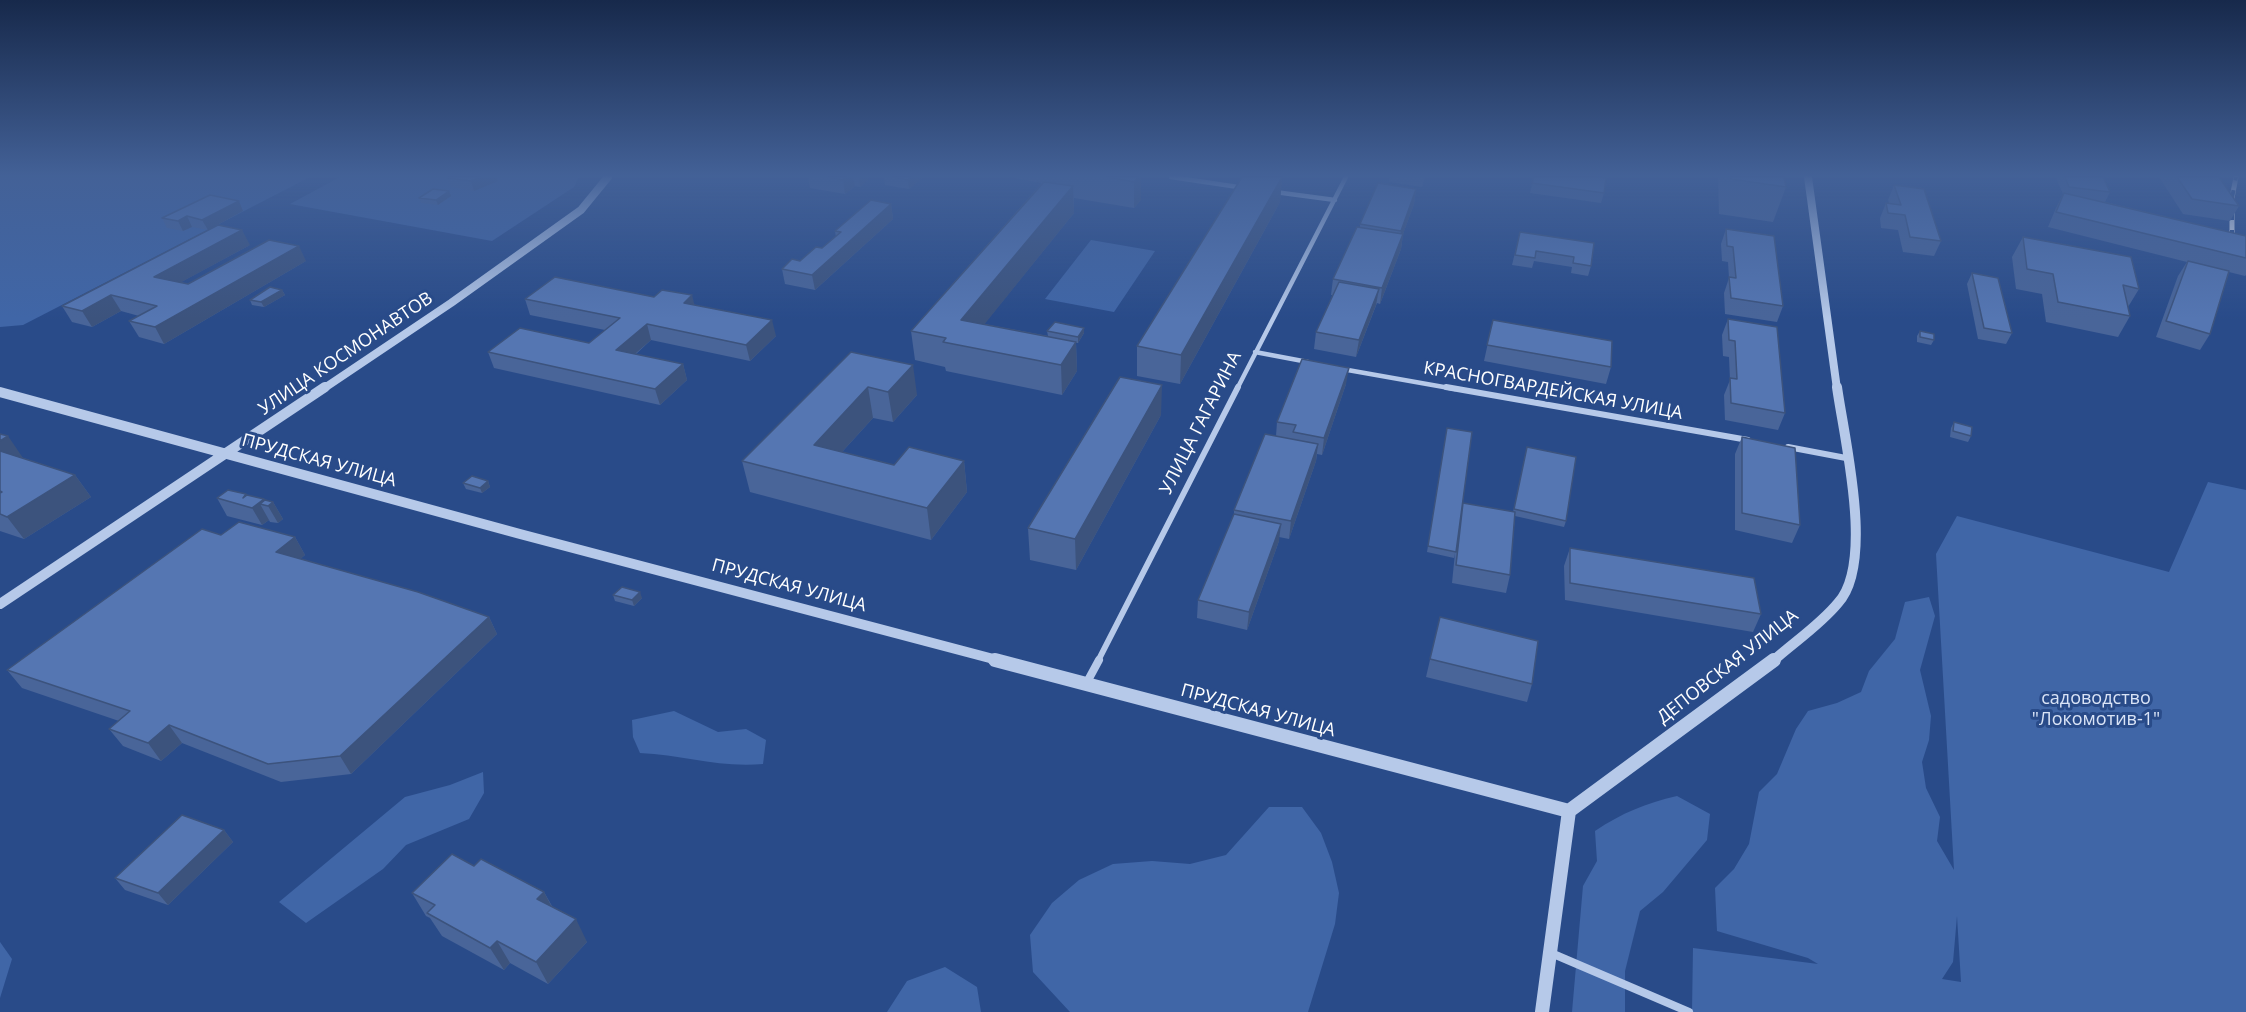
<!DOCTYPE html>
<meta charset="utf-8">
<style>
body{margin:0}
canvas{display:block;background:#294b89}
</style>
<canvas width="2246" height="1012"></canvas>
<script>
const context = document.querySelector('canvas').getContext('2d');
context.lineJoin = 'round';
function fill(path, color) { context.fillStyle = color; context.fill(path, 'evenodd'); }
function trace(path, color, width, dash) { context.strokeStyle = color; context.lineWidth = width; context.lineCap = dash ? 'butt' : 'round'; context.setLineDash(dash || []); context.stroke(path); }
function drawText(font, color, halo, rows, align = 'center') {
  context.font = font + ' "Open Sans",sans-serif'; context.lineWidth = 6; context.setLineDash([]); context.textBaseline = 'middle'; context.strokeStyle = halo; context.fillStyle = color; for (const [text, x, y, turn = 0] of rows) {
    context.save(); context.translate(x, y); context.rotate((+turn || 0) * Math.PI / 180); context.textAlign = isNaN(turn) ? turn : align; if (halo) context.strokeText(text, 0, 0); context.fillText(text, 0, 0); context.restore();
  }
}
const green = new Path2D(`
 M0,177H310L23,325L0,327Z
 M340,177H579L574,187L492,241L290,204Z
 M1091,240L1155,251L1114,312L1045,299Z
 M2208,482L2246,490V1012H1692L1693,948L1818,964L1808,958L1717,931L1715,888L1734,869L1749,844L1759,792L1777,774L1796,729L1808,711L1837,703L1861,692L1869,671L1895,639L1905,602L1929,597L1935,616L1920,670L1931,716L1929,740L1922,762L1926,788L1940,817L1937,841L1954,870L1936,554L1957,516L2169,572ZM1957,916L1961,982L1942,979L1953,962Z
 M674,711L718,732L746,729L766,740L763,764C719,768 684,755 640,753L633,737L632,720Z
 M483,772L484,793L469,819L406,845L383,869L306,923L279,902L405,797L450,785Z
 M1677,796L1710,814L1707,840L1663,892L1640,911L1625,971V1012H1572L1583,886L1597,861L1595,831C1622,813 1646,803 1677,796Z
 M1269,807H1302L1321,833L1332,862L1339,893L1335,924L1308,1012H1070L1033,972L1030,935L1052,903L1079,880L1113,864L1152,861L1190,864L1226,855Z
 M0,942L12,959L0,998Z
 M945,967L977,987L981,1012H887L907,981Z`);
const minorFar2 = new Path2D(`
 M1171,177L1245,188
 M1275,192L1335,200
 M1255,352L1308,362
 M1342,369L1455,389
 M1237,389L1346,177`);
const minorFar1 = new Path2D(`
 M1446,387L1748,440
 M1788,447L1846,458
 M1098,661L1238,387`);
const minor = new Path2D(`
 M1086,684L1099,660
 M1551,953L1689,1012`);
const tertiaryFar2 = new Path2D(`
 M1808,177L1837,389
 M323,389L451,303L581,210L608,177`);
const tertiaryFar1 = new Path2D(`
 M0,392L520,534L1001,661
 M0,604L325,387
 M1773,661C1794,642 1820,625 1838,603C1875,563 1844,438 1837,387`);
const tertiary = new Path2D(`
 M995,660L1569,811
 M1542,1012L1569,811L1774,660`);
const rail = new Path2D(`
 M2232,240V198L2236,177`);
const wall = new Path2D(`
 M808,177H868V180L860,187L855,186L845,194L810,188Z
 M884,177H923L909,189L885,185Z
 M1010,177H1141V200L1134,208L1074,198V213L984,324L1048,336L1047,331L1084,328V333L1078,343H1076L1077,371L1062,395L946,371L945,367L915,360L911,331L1041,184V183Z
 M1242,177H1282L1280,202L1180,384L1137,376V346Z
 M1390,177H1425L1422,187L1389,182Z
 M1534,177L1604,193L1601,203L1530,193Z
 M1718,177H1784L1786,187L1773,222L1719,214Z
 M2057,177H2103L2110,192L2105,202L2246,236V275L2245,276L2229,272L2210,334L2200,350L2156,337L2178,276L2187,262L2048,227L2056,208L2063,194L2056,178Z
 M2159,177H2219L2239,206L2230,221L2183,214Z
 M447,178L498,181L474,191L451,187Z
 M1894,185L1941,241L1934,256L1903,252L1898,230L1881,228L1880,218L1886,203H1889L1888,200Z
 M1416,189L1414,204L1403,234L1401,249L1380,304L1377,303L1356,357L1314,349L1316,332L1333,295H1331L1333,279L1360,227V224Z
 M449,191L451,196L438,205L421,203L419,198Z
 M891,204L893,219L815,290L785,284L782,269L800,261L822,248L836,237L835,231Z
 M243,211L208,230L192,227L183,231L167,228L162,218Z
 M1726,229L1783,306L1777,322L1725,314L1724,293L1729,278L1728,262L1722,261L1721,244Z
 M1520,232L1594,243L1591,266L1588,276L1571,273L1572,267L1534,261L1532,268L1512,265Z
 M2023,237L2139,289L2128,307L2130,316L2118,337L2046,322L2042,294L2016,289L2012,257Z
 M250,245L181,282L188,284L306,261L164,344L139,337L129,321L139,316L121,311L92,327L72,322L62,306Z
 M1972,273L2012,333L2006,344L1978,339L1967,284Z
 M282,290L285,295L264,307L252,305L250,300Z
 M525,299L695,305L776,336L750,361L651,340L636,354L683,364L687,380L660,405L494,368L488,352L589,343L605,330L530,315Z
 M1728,319L1785,413L1778,430L1725,420L1724,395L1730,380L1729,357L1723,356L1722,335Z
 M1493,320L1611,367L1606,384L1484,361Z
 M1920,331L1934,340L1931,345L1917,342V336Z
 M851,352L917,395L893,422L873,418L842,452L894,465L964,461L967,492L931,540L750,492L742,461Z
 M1346,384L1322,455L1317,454L1316,461L1289,539L1279,537V541L1247,630L1197,618L1198,600L1234,514V510L1276,436L1277,422Z
 M1161,415L1076,570L1030,560L1028,528Z
 M1954,422L1971,436L1968,442L1950,437L1951,428Z
 M1447,428L1461,514L1463,503L1513,512L1527,447L1566,521L1564,527L1515,516L1510,575L1506,593L1452,583L1455,553L1454,558L1427,552Z
 M0,434L23,458L75,475L91,497L24,539L0,531Z
 M1742,437L1800,525L1792,543L1735,530V454Z
 M488,481L490,487L482,493L466,489L463,483Z
 M246,494L247,496L264,499L265,501L273,502L283,519L278,523L270,522L269,520L262,525L227,516L217,498Z
 M295,537L305,555L300,559L489,617L497,634L351,774L281,782L182,743L161,761L123,746L109,729L119,721L22,688L7,670Z
 M1570,548L1761,614L1753,632L1565,600L1564,566Z
 M613,595L642,598L634,606L615,601Z
 M1440,617L1532,684L1527,702L1426,677Z
 M224,830L233,842L168,905L125,890L115,878Z
 M474,866L544,892L552,906L587,942L548,984L510,963L504,970L442,936L430,918L426,916L412,893Z`);
const shadedWall = new Path2D(`
 M480,177H496L498,181L474,191L471,181Z
 M846,177H853L855,186L845,194L843,180Z
 M859,177H868V180L860,187Z
 M910,177H923L909,189L908,180Z
 M1134,177H1141V200L1134,208Z
 M1282,177L1280,202L1180,384L1181,355Z
 M1073,186L1074,213L967,346L961,320Z
 M1416,189L1414,204L1402,237L1403,234L1401,249L1380,304L1382,288L1399,244L1401,231Z
 M449,191L451,196L438,205L436,200Z
 M239,201L243,211L208,230L202,220Z
 M891,204L893,219L815,290L812,275Z
 M187,216L192,227L183,231L178,221Z
 M242,230L250,245L163,292L154,277Z
 M299,246L306,261L164,344L155,327Z
 M1379,289L1376,305L1356,357L1359,340Z
 M282,290L285,295L264,307L261,302Z
 M111,295L121,311L92,327L82,311Z
 M692,295L696,311L684,303Z
 M772,320L776,336L750,361L746,345Z
 M647,324L651,340L621,366L616,350Z
 M1084,328V333L1078,343V337Z
 M1076,342L1077,371L1062,395L1061,365Z
 M683,364L687,380L660,405L655,389Z
 M913,365L917,395L893,422L888,392Z
 M1349,368L1346,384L1322,455L1324,438Z
 M1162,385L1161,415L1076,570L1075,539Z
 M868,387L873,418L820,476L814,445Z
 M8,436L23,458L0,464V441Z
 M1318,444L1316,461L1289,539L1291,521Z
 M964,461L967,492L931,540L927,508Z
 M75,475L91,497L24,539L7,517Z
 M488,481L490,487L482,493L480,488Z
 M246,494L253,507L264,499L268,506L260,504L269,520L262,525L252,508L243,498Z
 M273,502L283,519L278,523L268,506Z
 M1281,524L1279,541L1247,630L1249,612Z
 M295,537L305,555L287,570L276,552Z
 M640,592L642,598L634,606L632,600Z
 M489,617L497,634L351,774L340,756Z
 M169,725L182,743L161,761L148,743Z
 M224,830L233,842L168,905L158,893Z
 M544,892L556,915L537,899Z
 M576,919L587,942L548,984L536,962Z
 M497,941L510,963L504,970L490,948Z`);
const building = new Path2D(`
 M448,177H480L471,181L447,178Z
 M828,177H846L843,180Z
 M893,177H910L908,180Z
 M1107,177H1138L1134,182Z
 M1242,177H1282L1181,355L1137,346Z
 M1534,177H1596L1606,178L1604,193L1532,183Z
 M1731,177H1784L1786,187L1731,179Z
 M2065,177H2103L2110,192L2069,187Z
 M2177,177H2219L2239,206L2192,199Z
 M1044,182L1073,186L961,320L1076,342L1061,365L943,342L946,338L911,331Z
 M1378,183L1416,189L1401,231L1360,224Z
 M1894,185L1924,189L1941,241L1910,237L1905,215L1888,213L1886,203L1901,205Z
 M433,189L449,191L436,200L419,198Z
 M2064,193L2246,236V258L2056,212Z
 M210,195L239,201L202,220L187,216L178,221L162,218Z
 M871,200L891,204L812,275L782,269L792,259L800,261L816,247L822,248L841,232L835,231Z
 M218,225L242,230L154,277L188,284L269,240L299,246L155,327L129,321L157,306L111,295L82,311L62,306Z
 M1357,227L1403,234L1382,288L1333,279Z
 M1726,229L1774,236L1783,306L1731,298L1729,277L1736,278L1733,247L1727,246Z
 M1520,232L1594,243L1591,266L1573,263L1574,257L1536,251L1535,258L1515,255Z
 M2023,237L2131,257L2139,289L2123,285L2130,316L2058,302L2053,274L2027,269Z
 M2188,261L2229,271L2210,334L2166,321Z
 M1972,273L1998,278L2012,333L1984,328Z
 M555,277L654,297L662,290L692,295L684,303L772,320L746,345L647,324L616,350L683,364L655,389L488,352L520,328L589,343L620,318L525,299Z
 M1339,282L1379,289L1359,340L1316,332Z
 M270,287L282,290L261,302L250,300Z
 M1728,319L1777,327L1785,413L1731,403L1730,378L1737,379L1735,341L1729,340Z
 M1493,320L1612,341L1611,367L1487,345Z
 M1055,322L1084,328L1078,337L1047,331Z
 M1920,331L1934,334V340L1920,337Z
 M851,352L913,365L888,392L868,387L814,445L894,465L909,447L964,461L927,508L742,461Z
 M1302,359L1349,368L1324,438L1293,432L1296,425L1277,422Z
 M1120,377L1162,385L1075,539L1028,528Z
 M1954,422L1972,427L1971,436L1953,431Z
 M1447,428L1472,432L1456,552L1428,546Z
 M0,434L8,436L0,441Z
 M1265,434L1318,444L1291,521L1234,510Z
 M1742,437L1795,448L1800,525L1742,513Z
 M1527,447L1576,457L1566,521L1514,509Z
 M0,451L75,475L7,517L0,514V493L2,492L0,491Z
 M472,476L488,481L480,488L463,483Z
 M228,490L246,494L243,498L247,495L264,499L252,508L217,498Z
 M265,500L273,502L268,506L260,504Z
 M1463,503L1515,512L1510,575L1456,565Z
 M1234,514L1281,524L1249,612L1198,600Z
 M239,522L295,537L276,552L418,592L489,617L340,756L268,764L169,725L148,743L109,729L130,711L7,670L202,529L221,535Z
 M1570,548L1754,578L1761,614L1570,583Z
 M622,587L640,592L632,600L613,595Z
 M1440,617L1538,641L1532,684L1430,659Z
 M182,815L224,830L158,893L115,878Z
 M452,854L474,866L481,859L544,892L537,899L576,919L536,962L497,941L490,948L427,913L435,905L412,893Z`);
const streetNames = [
 ["УЛИЦА КОСМОНАВТОВ",346,354,-34],
 ["КРАСНОГВАРДЕЙСКАЯ УЛИЦА",1553,391,10],
 ["УЛИЦА ГАГАРИНА",1201,423,-63],
 ["ПРУДСКАЯ УЛИЦА",319,461,15],
 ["ПРУДСКАЯ УЛИЦА",789,586,15],
 ["ДЕПОВСКАЯ УЛИЦА",1728,667,-38],
 ["ПРУДСКАЯ УЛИЦА",1258,711,15]
];
const parkNames = [
 ["садоводство",2096,699],
 ["\"Локомотив-1\"",2096,720]
];
fill(green, '#4066a7');
trace(minorFar2, '#b6c9e9', 4.5);
trace(minorFar1, '#b6c9e9', 6);
trace(minor, '#b6c9e9', 8);
trace(tertiaryFar2, '#b6c9e9', 8);
trace(tertiaryFar1, '#b6c9e9', 10);
trace(tertiary, '#b6c9e9', 14);
trace(rail, '#fff', 5);
trace(rail, '#294b89', 4, [10]);
fill(wall, '#496599');
fill(shadedWall, '#3c537d');
fill(building, '#5576b2');
trace(building, '#3c537d', 1.5);
const sky = context.createLinearGradient(0, 0, 0, 319);
sky.addColorStop(0, '#17294b');
sky.addColorStop(0.55, '#436197');
sky.addColorStop(1, '#43619700');
context.fillStyle = sky;
context.fillRect(0, 0, 2246, 319);
drawText('18px', '#fff', '#294b89', streetNames);
drawText('18px', '#dae4f7', '#294b89', parkNames);
</script>
